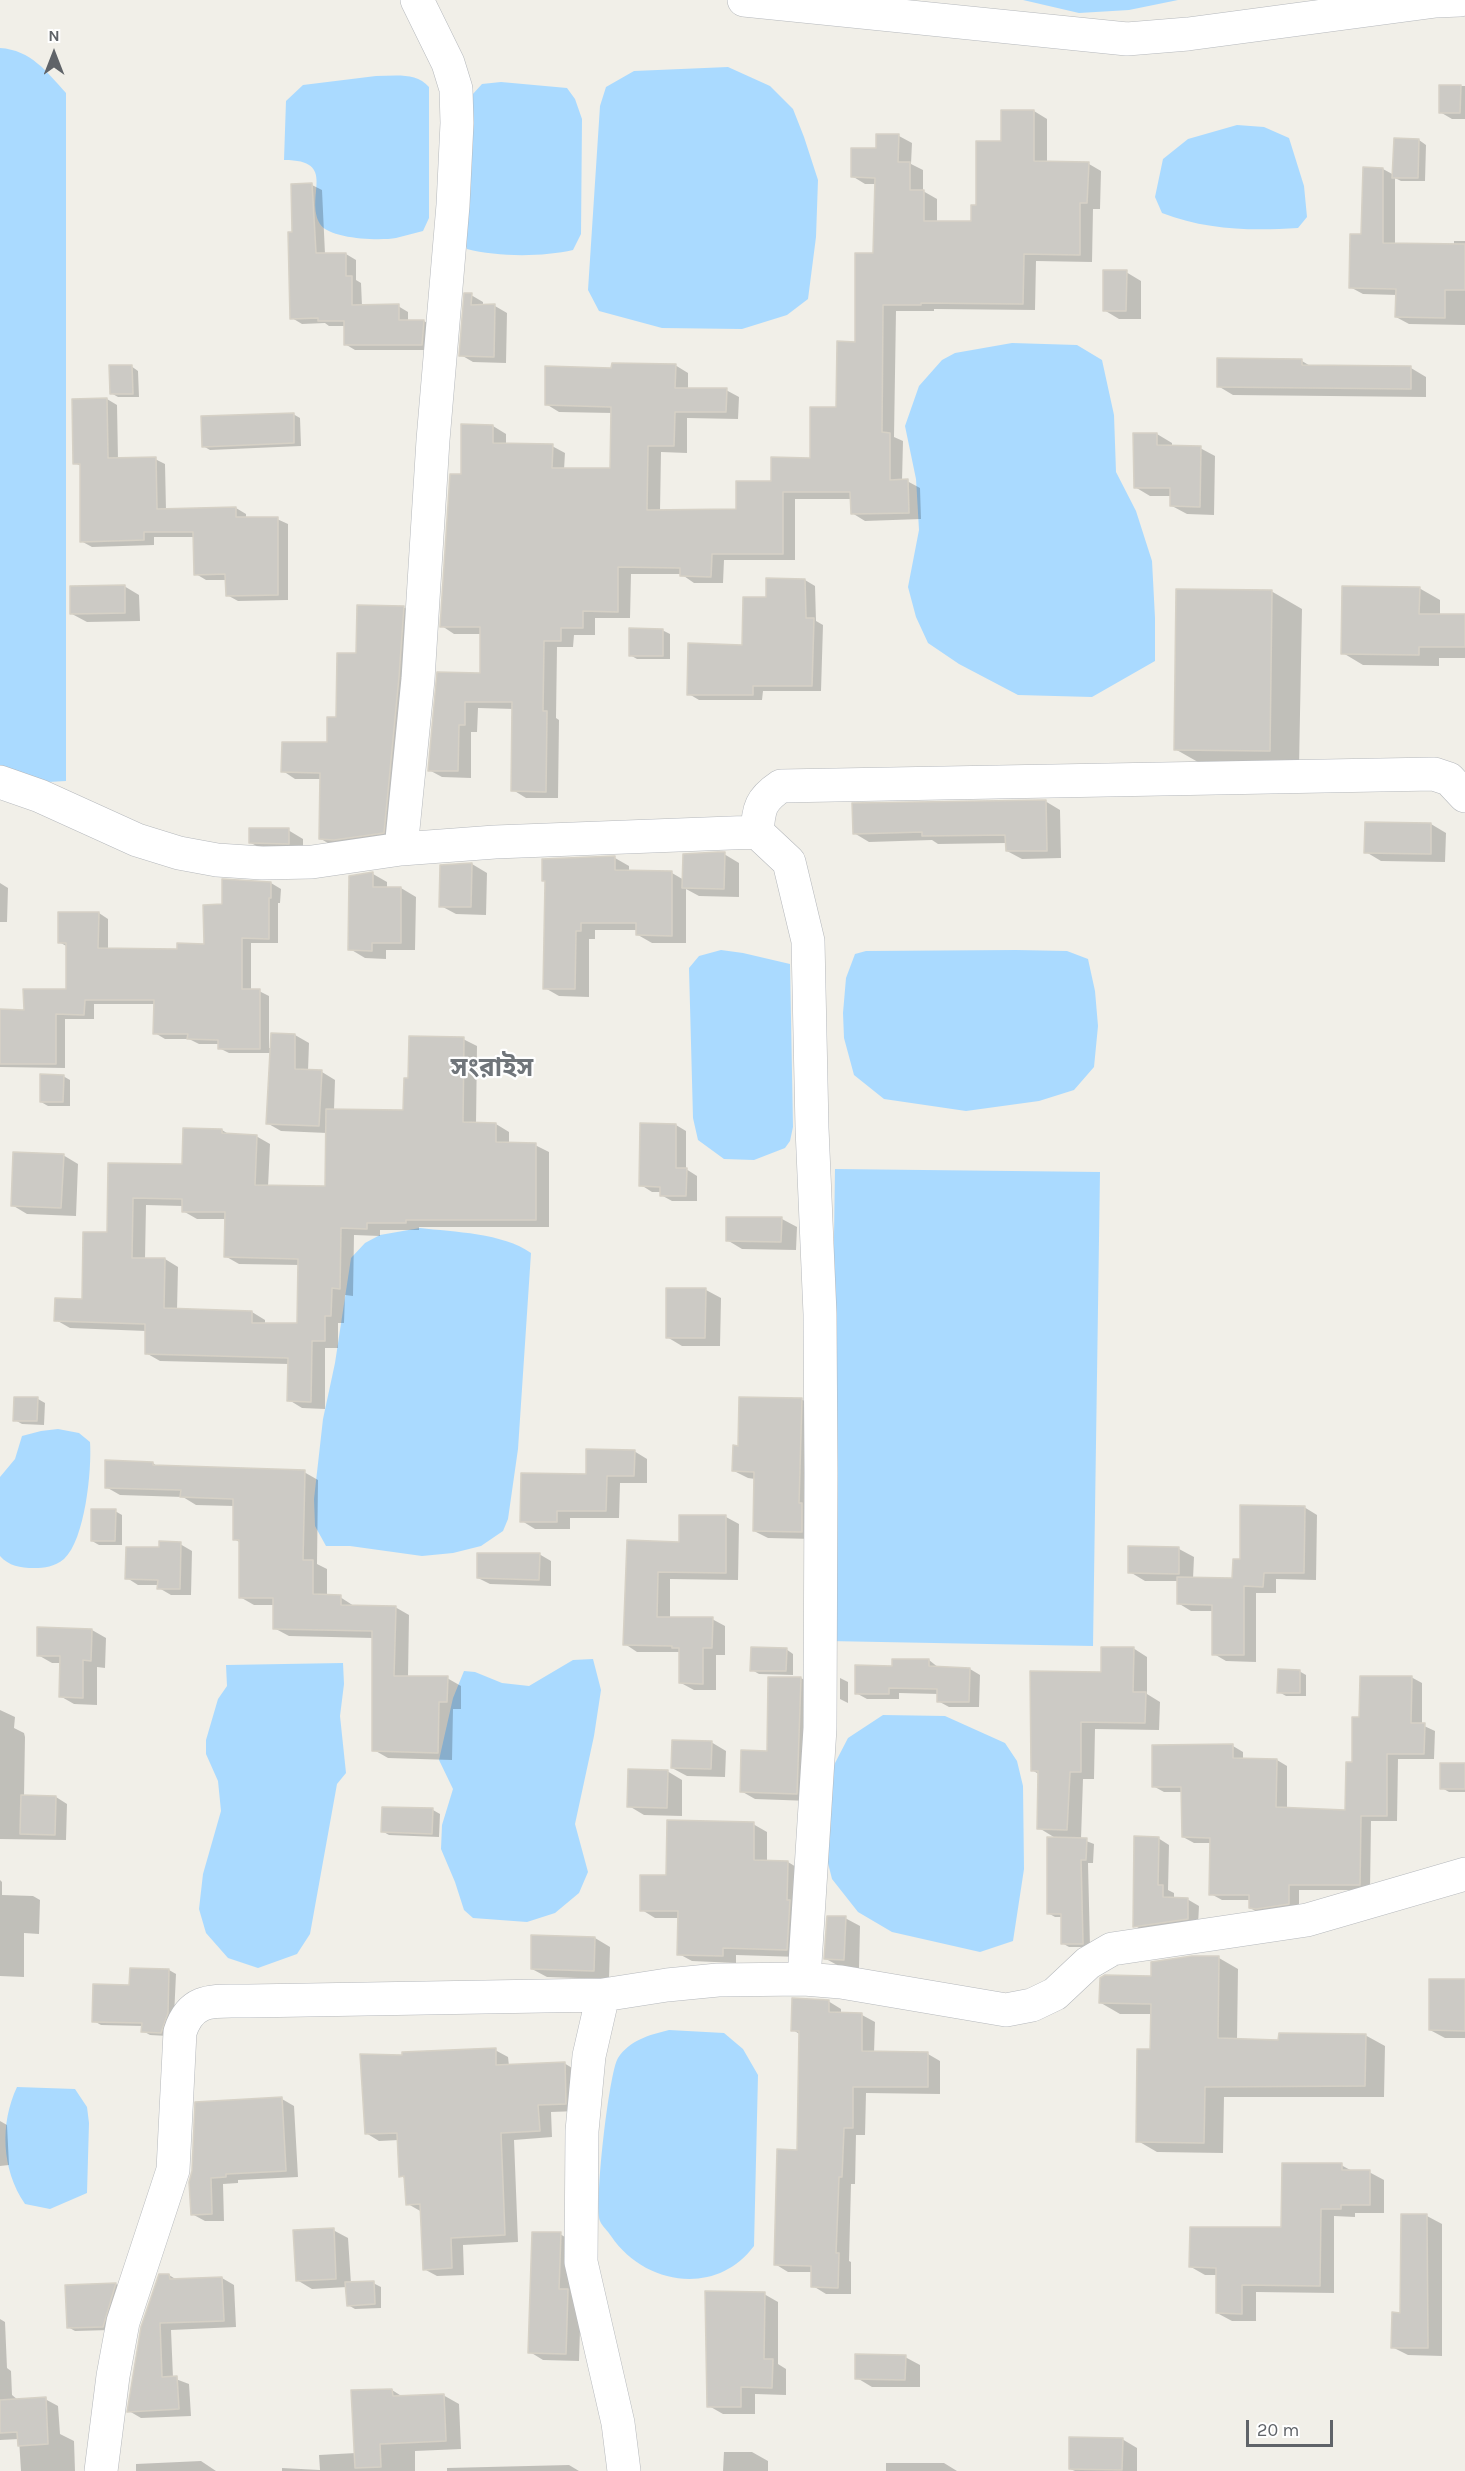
<!DOCTYPE html>
<meta charset="utf-8">
<style>
body{margin:0}
#map{position:relative;width:1465px;height:2471px;overflow:hidden;background:#f1efe8;font-family:Karla,sans-serif}
canvas{display:block}
.north{position:absolute;left:24px;top:24px;width:60px;height:60px;-webkit-text-stroke:4px #fff;paint-order:stroke;rotate:0deg;font-size:16px;font-weight:700;line-height:24px;text-align:center;color:#5f6368}
.north::after{content:'';display:block;margin:auto;width:21px;height:27px;background:#5f6368;clip-path:polygon(50% 0,100% 100%,50% 72%,0 100%)}
.scale{position:absolute;left:1246px;top:2420px;width:87px;height:27px;box-sizing:border-box;border:3px solid #5f6368;border-top:0;padding-left:8px;font-size:18px;line-height:21px;white-space:nowrap;color:#5f6368;-webkit-text-stroke:4px #fff;paint-order:stroke}
</style>
<div id="map">
<canvas width="1465" height="2471"></canvas>
<div class="north">N</div>
<div class="scale">20 m</div>
</div>
<script>
const context = document.querySelector('canvas').getContext('2d');
context.lineJoin = 'round';
function fill(path, color) { context.fillStyle = color; context.fill(path, 'evenodd'); }
function trace(path, color, width, dash) { context.strokeStyle = color; context.lineWidth = width; context.lineCap = dash ? 'butt' : 'round'; context.setLineDash(dash || []); context.stroke(path); }
function drawText(font, color, halo, rows, align = 'center') {
  context.font = font + ' Karla,"Noto Sans Bengali",sans-serif'; context.lineWidth = 4.5; context.setLineDash([]); context.textBaseline = 'middle'; context.strokeStyle = halo; context.fillStyle = color; for (const [text, x, y, turn = 0] of rows) {
    context.save(); context.translate(x, y); context.rotate((+turn || 0) * Math.PI / 180); context.textAlign = isNaN(turn) ? turn : align; if (halo) context.strokeText(text, 0, 0); context.fillText(text, 0, 0); context.restore();
  }
}
const water = new Path2D(`
 M1023,0H1178L1129,10L1079,13Z
 M0,48C31,50 47,72 66,93V781L48,782L0,769Z
 M728,67L770,86L793,109L804,137L818,180L816,237L808,299L787,315L742,329L662,328L599,311L588,290L600,106L606,87L634,71Z
 M376,76C395,76 416,72 429,87V218L423,231C414,233 405,236 396,238C379,241 329,239 320,224C304,196 339,160 284,160L286,101L303,85Z
 M501,82L567,88L575,99L582,119L581,234L573,250C543,257 497,257 467,249L461,230L472,95L482,84Z
 M1237,125L1264,127L1289,138L1304,186L1307,217L1298,228C1251,231 1206,230 1162,213L1155,197L1163,159L1188,139Z
 M1012,343L1077,345L1102,360L1114,415L1116,472L1136,511L1152,561L1155,618V661L1092,697L1018,695L959,664L928,643L916,617L908,587L919,530L916,479L905,426L919,386L942,360L955,353Z
 M721,950L743,953L790,964L793,1127L790,1141L785,1148L754,1160L724,1159L698,1140L693,1118L689,968L699,956Z
 M1016,950L1067,951L1088,959L1095,991L1098,1026L1094,1067L1074,1090L1039,1101L966,1111L884,1099L854,1075L844,1038L843,1013L846,978L855,954L866,951Z
 M835,1169L1100,1172L1093,1646L828,1641Z
 M420,1228C454,1232 503,1233 531,1253L518,1449L508,1519L503,1531L481,1546L453,1553L422,1556L350,1546H326L315,1526L314,1499L323,1419L335,1363L351,1258L365,1243L380,1235Z
 M58,1429L79,1433L90,1442C92,1470 85,1540 64,1559C54,1567 45,1568 34,1568C20,1568 9,1566 0,1556V1477L15,1459L22,1436L41,1431Z
 M593,1659L601,1690L594,1736L575,1824L588,1872L579,1893L555,1913L527,1922L473,1918L464,1910L455,1882L441,1849L442,1825L453,1789L439,1760L453,1698L464,1671L475,1672L502,1683L529,1686L573,1660Z
 M343,1663L344,1684L340,1716L346,1773L337,1784L310,1934L297,1954L258,1968L228,1958L206,1933L199,1909L203,1874L221,1811L218,1781L206,1754V1740L218,1699L227,1686L226,1665Z
 M883,1715L945,1716L1005,1743L1017,1761L1023,1786L1024,1869L1013,1941L980,1952L892,1932L858,1912L832,1879L827,1859L834,1765L848,1738Z
 M669,2030L724,2033L743,2049L758,2075L754,2246C716,2297 644,2285 611,2236C608,2231 602,2226 600,2221C594,2204 609,2072 618,2058C630,2040 649,2035 669,2030Z
 M17,2087L75,2089L87,2107L89,2123L87,2193L50,2209L25,2204C1,2169 0,2123 17,2087Z`);
const shadow = new Path2D(`
 M1441,86H1465V119H1452L1440,112Z
 M1034,111L1047,119V162L1089,164L1101,171L1100,209H1093L1092,262L1036,261L1035,310L934,309V311H896L894,437L903,441L902,481H907L920,488L921,519L865,521L852,513V499H795V560H724L723,583H694L681,574H631L630,618H595V635H574L573,647H557L556,718L559,720L558,798H526L513,790L514,709L478,708L477,732H471V778L442,777L429,770L439,674H481L482,634H454L442,626L462,476L493,426L506,434V445L552,446L565,453L564,470H612V413L559,412L546,404L613,369L675,365L688,373V389L726,390L739,397L738,419L687,418V453L661,452L660,511H737L772,482L812,459L838,409L856,343L875,255L876,184H865L852,176L877,150L899,136L912,143L911,164L923,170V191L937,199V223H973L1003,143Z
 M1419,140L1426,145L1425,181H1401L1395,178V245H1454V241H1465V325L1409,324L1396,317L1397,295L1363,294L1350,287L1363,235L1365,169H1383L1394,175Z
 M312,185L322,190L325,254H346L356,260V280L361,283L362,306H398L408,312V322L424,321L434,327L432,350H355L345,344V326H329L325,323L302,324L292,318L293,233Z
 M1126,272L1141,281V319H1119L1104,310Z
 M471,295L483,302V306H495L507,313L506,363L473,362L461,355Z
 M1302,361L1312,367L1411,368L1426,377V397L1233,395L1218,386Z
 M131,366L138,371L139,397H118L111,393Z
 M107,399L117,405L118,460L155,459L165,464L166,510L236,508L246,514V519H277L288,524V600L238,601L227,595V580H206L196,574L194,537H154V545L92,547L81,541V466L75,463Z
 M293,414L300,418L301,446L210,450L203,446Z
 M1157,434L1172,443V447L1200,448L1215,456L1214,515L1187,514L1172,506V496H1150L1135,487Z
 M805,580L815,586L816,621L823,625L821,691H763L762,700H699L689,694L743,646L767,599Z
 M124,586L139,595L140,621L87,622L72,614Z
 M1419,588L1440,600V615H1465V658H1439V666L1363,665L1343,653Z
 M1271,591L1302,609L1299,767L1205,766L1175,749Z
 M403,607L416,614L396,839L333,846L321,839V779H295L283,771L328,744L357,654Z
 M662,630L670,634V659H637L630,655Z
 M1045,801L1060,810L1061,858L1022,859L1007,851V843L938,844L932,840L869,842L854,833Z
 M1431,824L1446,833L1445,862L1381,861L1366,852Z
 M288,830L303,839V852L266,851L251,843Z
 M724,854L739,863V897L699,896L686,889V943H652L638,935V930H595V939H589V997L559,996L545,988L546,882L543,880V860L615,858L629,866V872L672,873L684,880Z
 M472,864L487,873L486,915L456,914L441,906Z
 M373,874L387,882V888H401L416,897L415,950H386V959L365,958L350,949Z
 M223,881L271,883L281,889L280,903H278V943H251V991H259L269,996V1048H271L272,1035H295L309,1043L308,1071L322,1072L335,1080L334,1110L405,1111L463,1039L477,1046L476,1124H496L509,1132V1144L535,1145L549,1152V1227H419V1230H380V1236L354,1235L353,1296L345,1295L344,1323H338V1348H325V1409L302,1408L289,1400V1364L160,1361L146,1353V1331L70,1328L56,1320L83,1301L108,1233L109,1165L183,1166L184,1130H222L230,1135L256,1136L270,1144L268,1187L326,1188L327,1133L281,1131L267,1123L271,1053H229L219,1048V1044H199L189,1039H165L155,1033V1004H94V1019H65V1068L0,1067V1011H25L67,990L68,947L59,942L99,913L108,919V950L179,951L206,945L223,906ZM146,1205L183,1206V1211L197,1219H226L225,1256L239,1264L300,1265L299,1325L265,1324V1320L252,1312L177,1310L178,1267L165,1259H145Z
 M0,883L8,888L7,922H0Z
 M63,1076L70,1080V1106H48L41,1102Z
 M676,1125L686,1131V1169L697,1176V1201H672L661,1195V1192H652L641,1185Z
 M63,1155L78,1164L76,1216L27,1214L12,1205Z
 M782,1219L797,1227L796,1250L742,1249L727,1240Z
 M706,1290L721,1298L720,1346H682L667,1337Z
 M38,1399L45,1403L44,1425L22,1424L15,1420Z
 M801,1399L815,1407V1539L768,1538L754,1531L755,1479L748,1478L734,1471L740,1447Z
 M634,1451L647,1459V1483H620L619,1518H570V1529H535L522,1521L587,1476Z
 M153,1463L158,1467L304,1472L318,1480L317,1564L327,1569V1596L340,1597L354,1606L395,1607L409,1615L408,1677L447,1678L461,1686V1709H453L452,1760L388,1758L374,1750L373,1638L289,1636L274,1628L275,1605H254L240,1597L241,1543L234,1539V1506L196,1505L183,1497L120,1495L106,1487Z
 M1304,1507L1317,1515L1316,1580L1276,1579V1593H1256V1662L1226,1661L1214,1654V1611H1191L1178,1603L1179,1581H1145L1130,1572L1179,1549L1194,1557L1193,1579L1234,1580L1241,1561Z
 M115,1511L122,1515V1545H99L92,1541Z
 M726,1517L739,1524L738,1580L670,1579V1618L712,1619L725,1626V1655H716V1690H694L681,1683V1652H637L625,1644L628,1542L681,1543Z
 M180,1544L192,1551L191,1595H171L159,1588V1585H138L127,1578L160,1549Z
 M539,1554L551,1561V1586L490,1584L478,1578Z
 M92,1630L106,1638L105,1668L97,1667V1705L74,1704L60,1696L61,1663H52L38,1655Z
 M1133,1648L1147,1657V1694L1160,1702L1159,1730L1095,1729L1094,1779H1083L1081,1839L1094,1844L1093,1863H1088L1090,1947H1069L1062,1943V1917H1055L1048,1913L1057,1839L1039,1828L1040,1775L1032,1770L1103,1674Z
 M786,1649L793,1654V1675L759,1674L752,1670Z
 M929,1660L939,1668L970,1669L980,1675L979,1707H949L938,1701V1694L899,1693V1699H867L856,1693L893,1667Z
 M1299,1671L1306,1675V1696H1286L1279,1692Z
 M1411,1677L1422,1683V1725L1435,1731L1434,1759H1398L1397,1821H1371L1370,1890H1299V1909L1261,1914L1250,1908L1251,1900H1222L1211,1894L1212,1843H1194L1183,1837V1792H1164L1153,1786L1233,1746L1243,1752V1760H1277L1287,1766V1809L1347,1811L1361,1718Z
 M769,1678H801L815,1686L810,1801L755,1799L741,1791L768,1752Z
 M840,1678L848,1682V1703L840,1699Z
 M0,1710L15,1717L14,1728L24,1733L25,1737L24,1796L56,1797L67,1804L66,1840L0,1839Z
 M711,1742L726,1751L725,1777L687,1776L672,1768Z
 M1465,1765V1792H1449L1442,1788Z
 M667,1771L682,1780V1816L644,1815L629,1806Z
 M433,1810L440,1814L439,1837L389,1835L382,1831Z
 M753,1824L767,1832V1861L788,1862L801,1870L800,1957L736,1955V1963L692,1961L679,1954V1918H655L642,1910Z
 M1158,1838L1169,1845L1168,1890L1174,1893V1899H1187L1199,1906L1198,1925L1146,1932L1135,1926Z
 M0,1880L2,1882V1895L33,1896L40,1900L39,1934L24,1933V1977L0,1976Z
 M845,1918L860,1926L859,1968L841,1967L826,1959Z
 M595,1938L610,1947L609,1979L547,1977L532,1969Z
 M1219,1958L1238,1969L1237,2040L1280,2041L1365,2035L1385,2046L1384,2097H1224L1223,2153L1157,2152L1138,2141L1152,2051V2014H1120L1101,2003L1152,1977Z
 M169,1970L176,1974L174,2017L168,2036L150,2035L143,2031V2026L101,2025L94,2021L131,1987Z
 M1465,1980V2038H1445L1430,2030Z
 M828,2001L841,2009V2014L862,2015L875,2022L874,2053L928,2054L940,2061V2094L866,2093L865,2135H856L855,2184H851L849,2261L851,2262V2294H826L813,2286V2272H788L775,2264L799,2151L801,2035L793,2030Z
 M495,2050L508,2057L509,2066L564,2063L577,2071L578,2111L551,2112L552,2137L514,2140L518,2242L463,2245L464,2275L437,2276L424,2269L422,2212L408,2204L406,2179L401,2176L399,2140L379,2141L366,2133L403,2057Z
 M282,2099L294,2106L298,2177L238,2180V2183L223,2184L224,2221H205L192,2214L190,2182Z
 M0,2121L7,2125L9,2165L0,2166Z
 M1341,2165L1354,2172H1369L1384,2180V2213H1355V2217L1334,2216V2293L1256,2292V2321H1232L1217,2313V2275H1205L1191,2267L1282,2229Z
 M1427,2216L1442,2224V2356L1408,2355L1392,2347Z
 M333,2230L348,2238L351,2284L373,2283L381,2287V2308L355,2309L348,2305L347,2287L312,2289L297,2280Z
 M560,2234L573,2242L581,2299L579,2361L543,2360L530,2352Z
 M169,2275L177,2280L222,2278L234,2285L236,2327L171,2330L173,2378L189,2384L191,2416L141,2418L129,2411Z
 M116,2284L123,2288L110,2330L75,2331L68,2327L66,2287Z
 M764,2294L778,2302V2364L786,2369V2395L755,2394V2414H723L709,2406Z
 M0,2319L5,2322L7,2368L11,2371L12,2395L18,2400L45,2399L58,2406L60,2434L74,2441L75,2471H21L19,2439L0,2440Z
 M905,2357L920,2365V2387H872L857,2378Z
 M392,2390L403,2397L443,2395L459,2404L461,2449L415,2451V2471H282V2468L320,2470L319,2455L356,2453Z
 M1122,2439L1137,2448V2471H1075L1070,2469Z
 M724,2452H752L768,2461V2471H723Z
 M201,2461L216,2471H136V2464Z
 M886,2463H944L957,2471H886Z
 M569,2465L579,2471H447V2468Z`);
const building = new Path2D(`
 M1439,85H1461L1460,113H1439Z
 M1001,110H1034V161L1089,162L1087,203H1080V255L1024,254L1023,304L921,303V305H883L882,432L890,433V480L908,479L909,513L851,514L850,492H783V554H712L711,577L680,576V568L618,567V612L583,611V628H561V641H544L543,711H547L546,792L511,791L512,702H465V725H459L458,771H428L437,672L480,673V627H440L450,474H461V424L493,425V443L553,444L552,468H610L611,407L545,405V366L611,368L612,363L676,364L675,388H727L726,412H675L674,446H648L647,510L736,509V481H771V457L810,458V407H836L837,341L855,342V253H873L875,178L851,177V148H876V134H899L898,162H910V190H924V221H971V205H976V141H1001Z
 M1394,138L1419,139L1418,178H1392Z
 M1363,167L1383,168V243L1465,244V290H1445V318L1395,317L1396,289L1349,288L1350,234H1361Z
 M312,183L316,253H346V276H352V305L399,304V320H424L422,345H344V321H318V318L290,319L288,232H292L291,184Z
 M1103,270H1127L1126,311H1103Z
 M464,293H472L471,305L495,304L494,357L459,356Z
 M1217,358L1302,359V365L1411,366V389L1217,387Z
 M109,365H132L133,394H110Z
 M107,398L108,458L156,457L157,509L236,507V517H278V595L226,596L225,574L194,575L193,532H144V540L80,542V464H73L72,399Z
 M294,413V443L202,447L201,416Z
 M1133,433H1157V445L1201,446L1200,507L1170,506V488H1134Z
 M766,578L805,579L806,618H814L812,686H753V695H687L688,643L742,645L743,597H766Z
 M125,585V613L70,614V586Z
 M1342,586L1420,587L1419,614H1465V647H1419V655L1341,654Z
 M1176,589L1272,590L1270,751L1174,750Z
 M357,605L404,606L399,677L384,833L334,840L319,839L320,773L281,772L282,742H327V717H336L337,653H356Z
 M629,628L663,629V656H629Z
 M1046,800L1047,851H1006L1005,835L922,836V832L853,834L852,803Z
 M1365,822L1431,823V854L1364,853Z
 M249,828H289V844L249,843Z
 M718,852H725L724,889L682,888L683,854Z
 M615,856V870L672,871V936L636,935V923H581V931H576L575,989H543L545,881H542V859Z
 M472,863L471,907H439L440,865Z
 M373,872V887H401V943H372V951L348,950L349,876Z
 M222,879L271,882V898H269V939L242,938V989H260V1049H218V1040L187,1039L188,1034H153L154,1000H85L84,1015L56,1014V1064H0V1009L24,1010L23,989H66V943H58V912H99L98,948L177,949V943L204,944L203,905L222,904Z
 M271,1033L295,1034V1069L322,1070L319,1126L266,1124Z
 M409,1036L464,1037L463,1122L496,1123V1142L536,1143V1220H406V1223H367V1229L341,1228L340,1289L332,1288L331,1316H325V1341H312L311,1402L287,1401L288,1358L145,1354V1324L54,1321L55,1298L82,1299L83,1232H107L108,1163L182,1164L183,1128L222,1129V1133L257,1135L255,1185L325,1186L326,1109L403,1110L404,1078H408ZM133,1198L182,1199V1212H225L224,1257L298,1259L297,1323H252V1311L164,1308L165,1258H132Z
 M40,1074L64,1075L63,1102H40Z
 M640,1123L676,1124V1168H687L686,1196H660V1187L639,1186Z
 M13,1152L64,1154L61,1208L11,1206Z
 M726,1217H782L781,1242L726,1241Z
 M666,1288H706L705,1338H666Z
 M14,1397H38L37,1421H13Z
 M739,1397L802,1398L799,1503H802V1532L753,1531L754,1472L732,1471L733,1445L738,1446Z
 M586,1449L635,1450L634,1476H607L606,1511H557V1522H520L521,1473L586,1474Z
 M105,1460L153,1462V1465L305,1470L303,1560H313V1594L341,1595V1605L396,1606L394,1676H448L447,1702H439L438,1753L372,1751V1631L273,1629V1598H239V1540H233V1499L180,1497L181,1490L105,1488Z
 M1240,1505L1305,1506L1304,1573H1264L1263,1587L1244,1586V1655H1212V1605L1177,1604V1577L1232,1578L1233,1559H1240Z
 M91,1509H116L115,1541H91Z
 M679,1515H726V1573L658,1572L657,1617H713L712,1648H703V1684L679,1683V1648H672V1646L623,1645L627,1540L679,1542Z
 M159,1541L181,1542L180,1589H157L158,1580L125,1579L126,1547H159Z
 M1128,1546L1179,1547V1574L1128,1573Z
 M477,1553H540L539,1580L477,1578Z
 M37,1627L92,1629L91,1661L83,1660V1698L59,1697L60,1656H37Z
 M751,1647L787,1648L786,1671H750Z
 M1101,1647H1134L1133,1692H1146L1145,1723L1081,1722V1772H1070L1067,1830L1037,1829L1038,1771H1031L1030,1671L1101,1672Z
 M892,1659H929V1666L970,1668L969,1702H937V1689L889,1688V1694H855V1665L892,1666Z
 M1278,1669L1300,1670V1693H1277Z
 M1360,1676H1412L1411,1723H1425L1424,1754H1387V1816H1361L1360,1885H1289V1904L1256,1909L1249,1908V1895H1209L1210,1838L1182,1837L1181,1787H1152V1745L1233,1744V1758L1277,1759L1276,1807L1345,1810L1346,1762H1352V1717H1359Z
 M768,1677H801L797,1794L740,1792L741,1750L767,1751Z
 M672,1740L712,1741L711,1769L671,1768Z
 M1440,1763H1465V1789H1440Z
 M628,1769L668,1770L667,1808L627,1807Z
 M21,1795L56,1796L55,1835L20,1834Z
 M382,1807L433,1808L432,1834L381,1832Z
 M667,1820L754,1822V1860L788,1861L787,1900H790L787,1950L723,1948V1956L677,1955L678,1911H640V1875H666Z
 M1134,1836L1159,1837L1158,1885H1163V1897L1188,1898V1919L1133,1927Z
 M1047,1837L1087,1838L1086,1860H1081L1083,1944H1061V1914H1047Z
 M827,1916H846L844,1960L824,1959Z
 M531,1935L595,1937L594,1971L531,1969Z
 M1192,1956H1219L1218,2038L1278,2040L1279,2033L1366,2034L1365,2086L1205,2087L1204,2143L1136,2142L1137,2049H1150L1151,2004L1099,2003L1100,1978L1105,1975L1151,1976V1962Z
 M130,1968L169,1969L168,2013L161,2033L141,2032L142,2023L92,2022L93,1984L129,1985Z
 M1429,1979H1465V2031L1429,2030Z
 M792,1998L829,2000V2012L862,2013V2051L928,2052V2087H853V2128H844L842,2177H839L836,2253H839L838,2288L811,2287V2266L774,2265L777,2149L797,2150L799,2031H791Z
 M496,2048V2065L565,2062L566,2104L538,2105L540,2131L501,2133L505,2235L451,2238L452,2268L423,2270L420,2204L406,2205L404,2176L399,2177L397,2133L365,2134L360,2054L402,2055V2052Z
 M282,2097L286,2171L226,2174V2177L211,2178L212,2214L191,2215L189,2182L192,2171L195,2102Z
 M1282,2163H1342V2170H1370V2205H1341V2209H1321L1320,2286L1242,2285V2314L1216,2313V2268L1189,2267L1190,2227H1281Z
 M1401,2214H1427L1428,2348H1391L1392,2312L1400,2313Z
 M334,2228L336,2279L296,2281L293,2230Z
 M532,2232H561L559,2289H568L566,2354L528,2353Z
 M159,2274H169L170,2279L222,2277L224,2321L160,2323L162,2377L177,2376L179,2409L127,2412L141,2327Z
 M374,2281L375,2304L347,2306L345,2282Z
 M116,2283L103,2327L67,2328L65,2285Z
 M705,2291L765,2292L764,2359H773L772,2388L741,2387V2407H707Z
 M855,2354L906,2355L905,2380L855,2379Z
 M392,2389L393,2396L444,2394L446,2441L380,2444L381,2467L355,2468L351,2390Z
 M46,2397L48,2444L18,2446L17,2432L0,2433V2400Z
 M1069,2437L1123,2438L1122,2470L1069,2469Z`);
const minor = new Path2D(`
 M744,0L1127,39L1188,34L1436,1L1460,0
 M0,782L40,796L137,840L179,853L217,860L262,863L312,862L401,849L495,842L757,832
 M401,849L418,679L433,440L453,205L457,123L456,89L448,63L417,0
 M804,1979L820,1728L821,1473L820,1314L812,1128L808,941L789,862L757,832C759,808 760,800 781,786L1434,774L1449,779L1465,796
 M603,1995L589,2056L582,2131L581,2262L618,2423L624,2471
 M101,2471L113,2376L123,2322L173,2170L180,2032C192,1995 216,2002 249,2001L603,1995L667,1985L718,1980L804,1979L841,1982L1006,2010L1032,2005L1055,1994L1088,1963L1112,1949L1307,1920L1465,1874`);
const districtNames = [
 ["সংরাইস",492,1069]
];
fill(water, '#aadaff');
fill(shadow, '#0003');
fill(building, '#cccac5');
trace(building, '#d6d1c6', 1.5);
trace(minor, '#b5b8bc', 34);
trace(minor, '#fff', 33);
drawText('bold 26px', '#70757a', '#fff', districtNames);
</script>
